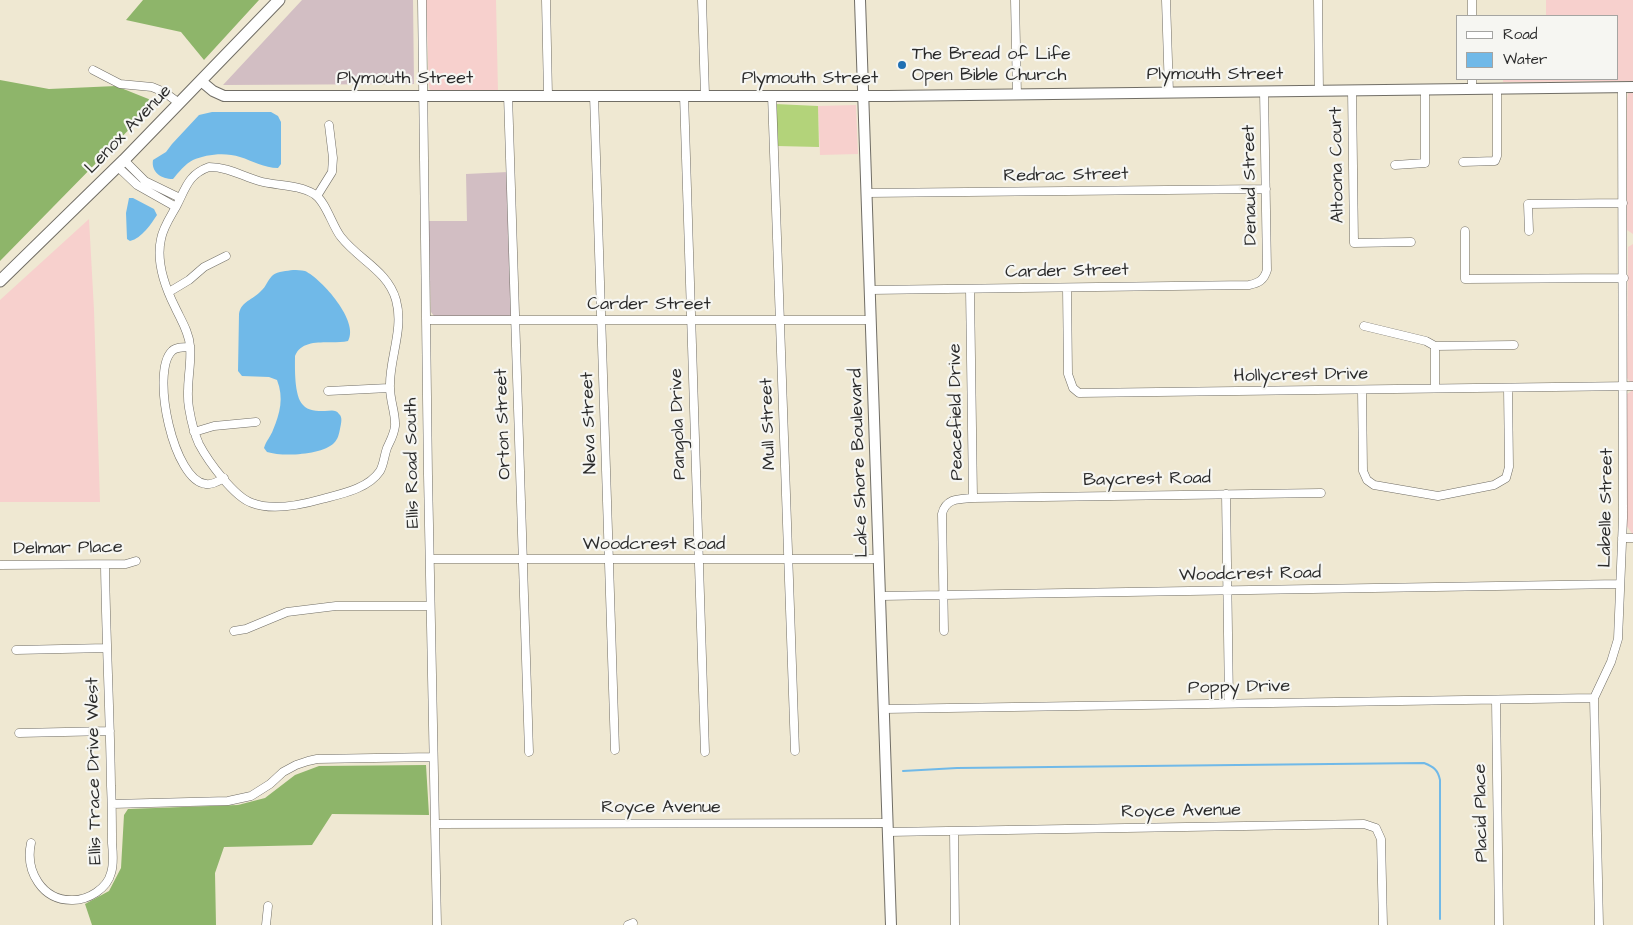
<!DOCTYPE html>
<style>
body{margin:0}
#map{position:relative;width:1633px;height:925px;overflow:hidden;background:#efe8d2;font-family:"Architects Daughter",sans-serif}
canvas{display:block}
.legend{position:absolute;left:1456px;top:15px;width:162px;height:65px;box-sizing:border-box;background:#f6f6f2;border:1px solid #a5a5a2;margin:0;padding:6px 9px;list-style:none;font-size:15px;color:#2b2b2b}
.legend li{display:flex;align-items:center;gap:10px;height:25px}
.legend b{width:25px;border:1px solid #a5a5a2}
</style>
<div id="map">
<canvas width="1633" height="925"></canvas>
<ul class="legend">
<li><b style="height:6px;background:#fff"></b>Road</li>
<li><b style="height:14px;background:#70b9e8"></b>Water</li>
</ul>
</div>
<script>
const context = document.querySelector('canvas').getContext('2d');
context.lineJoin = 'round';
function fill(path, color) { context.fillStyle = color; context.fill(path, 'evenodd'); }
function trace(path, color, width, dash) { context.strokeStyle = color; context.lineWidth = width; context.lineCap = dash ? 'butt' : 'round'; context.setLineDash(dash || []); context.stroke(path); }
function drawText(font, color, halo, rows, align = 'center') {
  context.font = font + ' "Architects Daughter",sans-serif'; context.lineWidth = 4.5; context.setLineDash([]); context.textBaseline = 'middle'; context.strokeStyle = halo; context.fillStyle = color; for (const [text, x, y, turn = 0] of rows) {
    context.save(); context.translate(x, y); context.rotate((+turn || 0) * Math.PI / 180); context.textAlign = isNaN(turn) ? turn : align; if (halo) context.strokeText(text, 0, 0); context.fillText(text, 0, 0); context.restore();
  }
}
const built = new Path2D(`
 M426,0H496L498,92H432L429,88Z
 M1546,0H1633V81L1503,82V79H1617V16H1546Z
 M1633,91V234L1627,230V100L1628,93Z
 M856,105L858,154L820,155L818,106Z
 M89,219L94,310L100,502H0V300Z
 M1633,244V382H1630L1627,378L1628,247Z
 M1633,390V535L1626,525L1627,394Z`);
const industrial = new Path2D(`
 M302,0H413L414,84L223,85Z
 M508,172L513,311L511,315L507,317L439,318L434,316L431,312L428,221H467L466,174Z`);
const green = new Path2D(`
 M775,104L818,106L819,147L777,146Z`);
const forest = new Path2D(`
 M143,0H259L204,60L181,32L126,20Z
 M0,80L49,89L116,86L156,102L0,261Z
 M426,765L429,815L332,814L312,845L224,847L215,873L216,925H92L85,904L109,891L121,868L124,815L128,809L238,805L265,798L295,775L319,766Z`);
const water = new Path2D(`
 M212,112H271L278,116L281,122V164L278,168C264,168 253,161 240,157C226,152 206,154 193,160C185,164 178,173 173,179C161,179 151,172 153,160L166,152L172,144L199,115Z
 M129,198H133L154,209L157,215C151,224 142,238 130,241L127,239L126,213Z
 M293,270C297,270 301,270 305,271C322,279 360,322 348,341C331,345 303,336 295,356C295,368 294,396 303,405C308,411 317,411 325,411C330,411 336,409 339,414C343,417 341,424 340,429C339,434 338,439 334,443C322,455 283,457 267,452L264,448C266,441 271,436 273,430C280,413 284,398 277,380L269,377L242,376L238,371L239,314C241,301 253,300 261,291C266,287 268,279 273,275C278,271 287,271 293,270Z`);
const stream = new Path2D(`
 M903,771L957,768L1424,763C1434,767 1438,770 1440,780V919`);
const minor = new Path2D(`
 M422,0L428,475L437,925
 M546,0L548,95
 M702,0L705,95
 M1015,0L1017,94
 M1166,0L1169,92
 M1318,0L1319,91
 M1472,0V16
 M93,70L120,84L152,87L164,92L179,103
 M1472,79V88
 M1352,90L1354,243L1411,242
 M508,95L529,752
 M594,95L615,750
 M684,95L705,752
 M772,95L795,751
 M124,160L145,181L180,198
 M1463,162L1495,161L1497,156V88
 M1395,165L1425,163V89
 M118,167L137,185L176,207
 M209,167C228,167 242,176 259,181C276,186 298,184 314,194C326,201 332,226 341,237C359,260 388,271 396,300C404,328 390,357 390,384C389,399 396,413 395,426C394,435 390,441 387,448C384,456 384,464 380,471C368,489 341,494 322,499C301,505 272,511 252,503C234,497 208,461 199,444C194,433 191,420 189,408C185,387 192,367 190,346C189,332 181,320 175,307C165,287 156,261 161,239C163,227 171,216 177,205C186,187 189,174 209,167Z
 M867,193L1266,189
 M317,196L332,172L333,158L329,125
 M1465,231V279L1624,278
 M1529,231L1528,204L1623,203
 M1067,288L1068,374L1073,388L1079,393L1633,386
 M970,289L973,498
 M870,290L1249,285C1259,283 1264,280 1267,270L1264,91
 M169,292L189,280L204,267L226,256
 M426,320H871
 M1364,326L1426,341L1435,346
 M1435,346L1514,345
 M1435,346V388
 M190,347C184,347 176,347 172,351C150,372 174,482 206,484C212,485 219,481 224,478
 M1362,390L1363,471L1367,480L1374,485L1438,496L1494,485L1506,478L1509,467L1508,388
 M328,391L389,388
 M194,432L214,426L256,422
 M1226,494L1229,703
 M1622,538H1633
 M430,559H879
 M0,565L126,564L136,561
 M881,596L1620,584
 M234,631L246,629L287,612L336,606H430
 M944,631L942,514C946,498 959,499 973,498L1321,493
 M16,650L107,648
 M1496,700L1499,925
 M884,709L1594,698
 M19,733L110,731
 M112,804L228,801L251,796L270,784L283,772L296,765L308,761L317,759L433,757
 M435,824L888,823
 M954,831L955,925
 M888,832L1364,824L1376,828L1381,839L1383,925
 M31,843C25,871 42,901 73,900C88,900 107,889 111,873C114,864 113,853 112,843C112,824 112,805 111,786C110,712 106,638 105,565
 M266,925L268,906
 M628,925L633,923
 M1599,925L1594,698L1611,662L1618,639L1623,518L1622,87`);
const tertiary = new Path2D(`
 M860,0L891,925
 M201,81L213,91L224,96H887L1633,87`);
const secondary = new Path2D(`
 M0,281L124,160L279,0`);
const markers = [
 [902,65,5,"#1f6fb2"]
];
const poiNames = [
 ["The Bread of Life",912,55],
 ["Open Bible Church",912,76]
];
const streetNames = [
 ["Plymouth Street",1215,75],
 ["Plymouth Street",405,79],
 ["Plymouth Street",810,79],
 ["Lenox Avenue",129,130,-46],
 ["Altoona Court",1338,165,-91],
 ["Redrac Street",1066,176,-1],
 ["Denaud Street",1251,185,-91],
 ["Carder Street",1067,272,-1],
 ["Carder Street",649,305],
 ["Hollycrest Drive",1301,376,-1],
 ["Peacefield Drive",957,412,-91],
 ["Neva Street",590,423,-92],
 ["Orton Street",504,424,-92],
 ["Pangola Drive",679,424,-92],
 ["Mull Street",769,424,-92],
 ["Ellis Road South",413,463,-91],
 ["Lake Shore Boulevard",860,463,-92],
 ["Baycrest Road",1147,480,-1],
 ["Labelle Street",1607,508,-89],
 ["Woodcrest Road",654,545],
 ["Delmar Place",68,549,-1],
 ["Woodcrest Road",1250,575,-1],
 ["Poppy Drive",1239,688,-1],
 ["Ellis Trace Drive West",95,771,-91],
 ["Royce Avenue",661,808],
 ["Royce Avenue",1181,812,-1],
 ["Placid Place",1482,813,-91]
];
fill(built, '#f7d0cd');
fill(industrial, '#d2bec3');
fill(green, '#b3d37a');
fill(forest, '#8eb56a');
fill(water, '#70b9e8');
trace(stream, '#70b9e8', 2);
trace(minor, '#706d65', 9);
trace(tertiary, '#706d65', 12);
trace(secondary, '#706d65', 13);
trace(minor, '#fff', 8);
trace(tertiary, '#fff', 10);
trace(secondary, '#fff', 11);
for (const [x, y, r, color] of markers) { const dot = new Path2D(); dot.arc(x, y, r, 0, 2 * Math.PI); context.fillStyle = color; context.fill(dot); trace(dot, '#f6f6f2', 2); }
drawText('18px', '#2b2b2b', '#f6f6f2', poiNames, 'left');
drawText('18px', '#2b2b2b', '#f6f6f2', streetNames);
</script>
